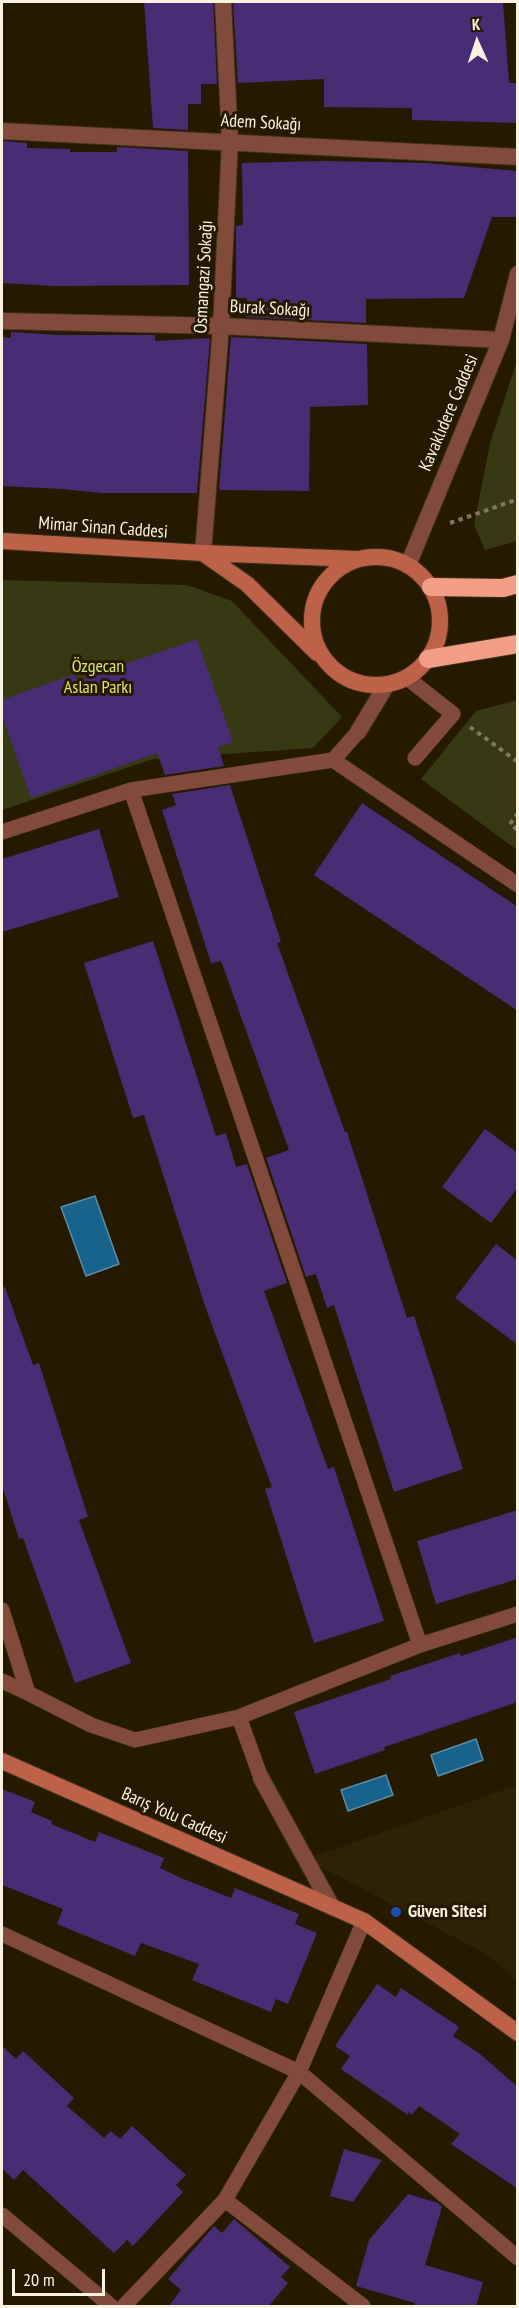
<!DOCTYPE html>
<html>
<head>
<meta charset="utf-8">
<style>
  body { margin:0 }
  #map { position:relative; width:519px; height:2308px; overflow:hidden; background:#251900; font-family:"PT Sans Narrow",sans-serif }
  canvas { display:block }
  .frame { position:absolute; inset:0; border:3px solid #faf2e1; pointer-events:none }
  .north { position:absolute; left:447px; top:12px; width:60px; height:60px; -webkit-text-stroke:4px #251900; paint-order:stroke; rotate:357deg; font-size:16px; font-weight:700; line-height:24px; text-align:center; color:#faf2e1 }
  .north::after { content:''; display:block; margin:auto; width:21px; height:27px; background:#faf2e1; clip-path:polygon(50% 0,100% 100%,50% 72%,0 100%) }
  .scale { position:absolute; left:12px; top:2269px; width:93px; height:27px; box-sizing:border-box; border:3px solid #faf2e1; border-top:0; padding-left:8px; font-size:18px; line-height:21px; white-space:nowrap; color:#faf2e1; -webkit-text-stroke:4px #251900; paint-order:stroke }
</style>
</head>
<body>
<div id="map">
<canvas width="519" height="2308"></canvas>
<div class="frame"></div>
<div class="north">K</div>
<div class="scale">20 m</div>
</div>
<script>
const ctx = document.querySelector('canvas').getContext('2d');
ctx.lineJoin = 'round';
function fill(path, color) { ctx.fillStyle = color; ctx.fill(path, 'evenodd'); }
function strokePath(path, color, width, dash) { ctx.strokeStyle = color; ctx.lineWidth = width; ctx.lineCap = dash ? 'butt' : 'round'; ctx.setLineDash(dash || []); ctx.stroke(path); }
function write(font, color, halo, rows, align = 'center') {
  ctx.font = font + ' "PT Sans Narrow",sans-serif'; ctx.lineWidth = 6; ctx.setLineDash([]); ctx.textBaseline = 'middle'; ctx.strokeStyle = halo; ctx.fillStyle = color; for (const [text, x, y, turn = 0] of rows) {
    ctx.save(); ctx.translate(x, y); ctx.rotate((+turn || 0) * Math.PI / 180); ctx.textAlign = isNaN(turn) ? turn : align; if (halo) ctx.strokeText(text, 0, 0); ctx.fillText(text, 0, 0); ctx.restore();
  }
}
fill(new Path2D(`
  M 517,1785 L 517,1981 L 486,1954 L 306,1859 Z`), '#2e2205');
fill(new Path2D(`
  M 517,361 L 517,541 L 485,550 L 474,525 L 490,443 Z
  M 2,580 L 187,585 L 232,601 L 342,717 L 313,748 L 153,759 L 2,810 Z
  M 517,700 L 518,700 L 517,850 L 421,779 L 476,711 Z`), '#363912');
const water = new Path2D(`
  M 95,1196 L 119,1264 L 86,1276 L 61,1207 Z
  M 476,1739 L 483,1760 L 438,1776 L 431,1755 Z
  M 386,1775 L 393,1795 L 348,1811 L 341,1790 Z`);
fill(water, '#17638c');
strokePath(water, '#5b8ea6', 1.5);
fill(new Path2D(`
  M 144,2 L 213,2 L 217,84 L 201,84 L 201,104 L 188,104 L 188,130 L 153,128 Z
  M 233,2 L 503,2 L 509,83 L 518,83 L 518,123 L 412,120 L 412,108 L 324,107 L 324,79 L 238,83 Z
  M 2,141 L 27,143 L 27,148 L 70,149 L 70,152 L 117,152 L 117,147 L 188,151 L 189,285 L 55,286 L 2,283 Z
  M 324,161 L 426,163 L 517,171 L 517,217 L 492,217 L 464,298 L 366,299 L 366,323 L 246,317 L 247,298 L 236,298 L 236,226 L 243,225 L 242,163 Z
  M 11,332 L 57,335 L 155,335 L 155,341 L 210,338 L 197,493 L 102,493 L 62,489 L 2,486 L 2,337 L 11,338 Z
  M 231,337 L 367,344 L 368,405 L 310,407 L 309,491 L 219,490 Z
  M 197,639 L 233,742 L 218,747 L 224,766 L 165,775 L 157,753 L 31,798 L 2,715 L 2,700 L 74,674 L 77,681 Z
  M 230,785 L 281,942 L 277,943 L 345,1132 L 347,1132 L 407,1318 L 414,1316 L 463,1469 L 394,1492 L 334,1305 L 327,1308 L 316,1274 L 306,1277 L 266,1158 L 289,1150 L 221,961 L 211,963 L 162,810 L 176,805 L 172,794 Z
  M 362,803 L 518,907 L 518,1011 L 314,875 Z
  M 99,829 L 119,897 L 2,932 L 2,859 Z
  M 153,941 L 216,1136 L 226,1133 L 236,1167 L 247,1164 L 287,1283 L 264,1291 L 328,1469 L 334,1467 L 384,1621 L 314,1643 L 265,1489 L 272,1487 L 206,1309 L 144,1115 L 133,1118 L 84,963 Z
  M 485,1129 L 518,1153 L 518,1187 L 491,1223 L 442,1187 Z
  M 496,1244 L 518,1261 L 518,1345 L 455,1298 Z
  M 5,1287 L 33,1365 L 39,1363 L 88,1517 L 79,1520 L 131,1663 L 75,1683 L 23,1538 L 19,1539 L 2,1485 L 2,1288 Z
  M 518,1510 L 518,1579 L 436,1604 L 417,1541 Z
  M 518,1637 L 518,1702 L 384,1747 L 385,1750 L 315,1774 L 294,1712 L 391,1679 L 390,1676 L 460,1653 L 461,1656 Z
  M 2,1789 L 35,1802 L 31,1812 L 52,1821 L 51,1824 L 95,1842 L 99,1832 L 164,1858 L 160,1868 L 181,1878 L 231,1898 L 235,1888 L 299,1914 L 295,1924 L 317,1933 L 288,2004 L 276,1999 L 271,2012 L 192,1980 L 199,1964 L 141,1943 L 135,1956 L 57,1924 L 63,1909 L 2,1885 Z
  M 377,1984 L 396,1997 L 401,1988 L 459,2027 L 453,2036 L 480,2054 L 518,2087 L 518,2189 L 451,2144 L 460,2134 L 419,2106 L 412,2115 L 409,2112 L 408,2115 L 341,2069 L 350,2056 L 335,2046 Z
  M 2,2046 L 16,2059 L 23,2051 L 74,2098 L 67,2106 L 104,2138 L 111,2131 L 120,2139 L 132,2126 L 186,2175 L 176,2185 L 183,2192 L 133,2246 L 127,2240 L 114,2253 L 23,2170 L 14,2180 L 2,2168 Z
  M 344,2149 L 382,2160 L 353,2202 L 330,2196 Z
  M 408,2194 L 438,2203 L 442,2207 L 425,2265 L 483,2282 L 476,2307 L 414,2307 L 415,2303 L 356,2286 L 369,2240 Z
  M 234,2219 L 290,2267 L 281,2277 L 288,2283 L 268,2307 L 168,2307 L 181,2290 L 168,2279 L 214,2226 L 222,2233 Z`), '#482d75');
const service = new Path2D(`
  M 406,677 L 453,714 L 415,758
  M 333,760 L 358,732
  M 131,790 L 420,1645
  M 2,832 L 131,790 L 333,760 L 518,885
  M 2,1610 L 28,1693 L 91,1725 L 135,1740 L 239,1717 L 420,1645 L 518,1614
  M 2,1681 L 28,1693
  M 239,1717 L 261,1778
  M 2,1934 L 299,2072 L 518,2258
  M 225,2200 L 363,2306
  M 2,2215 L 111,2306
  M 124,2306 L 225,2200 L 299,2072 L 364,1921`);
const minor = new Path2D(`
  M 2,131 L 518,157
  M 2,321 L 221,326 L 501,340
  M 203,553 L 221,326 L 230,141 L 223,2
  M 408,565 L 501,340 L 518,274
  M 358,732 L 387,684
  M 261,1778 L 332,1907`);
const secondary = new Path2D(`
  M 2,541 L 203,553 L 357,559
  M 204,554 L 247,584 L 317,653
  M312 621a64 64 0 1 1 128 0a64 64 0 1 1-128 0Z
  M 2,1761 L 364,1921 L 518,2033`);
const motorway = new Path2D(`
  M 431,587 L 503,588 L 518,584
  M 428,659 L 518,644`);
strokePath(service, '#3f331b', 16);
strokePath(minor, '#3f331b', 18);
strokePath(secondary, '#3f331b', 18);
strokePath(motorway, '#3f331b', 20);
strokePath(new Path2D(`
  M 450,523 L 518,499
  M 470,727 L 518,762
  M 518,813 L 510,824 L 518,830`), '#807661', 4, [4.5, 4.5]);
strokePath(service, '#824a3a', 15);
strokePath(minor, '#824a3a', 16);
strokePath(secondary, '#bd6249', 16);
strokePath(motorway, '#f29d85', 18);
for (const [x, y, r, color] of [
  [396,1912,6,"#1a4fb4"]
]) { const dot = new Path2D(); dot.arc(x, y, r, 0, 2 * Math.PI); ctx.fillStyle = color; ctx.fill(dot); strokePath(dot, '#251900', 2); }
write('18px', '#faf2e1', '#251900', [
  ["Adem Sokağı",261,123,3],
  ["Osmangazi Sokağı",204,277,-87],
  ["Burak Sokağı",270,309,3],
  ["Kavaklıdere Caddesi",449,413,-67],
  ["Mimar Sinan Caddesi",103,528,4],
  ["Barış Yolu Caddesi",174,1816,24]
]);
write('18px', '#dae669', '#251900', [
  ["Özgecan",98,667],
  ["Aslan Parkı",98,688]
]);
write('bold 18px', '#faf2e1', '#251900', [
  ["Güven Sitesi",408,1912]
], 'left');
</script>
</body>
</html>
